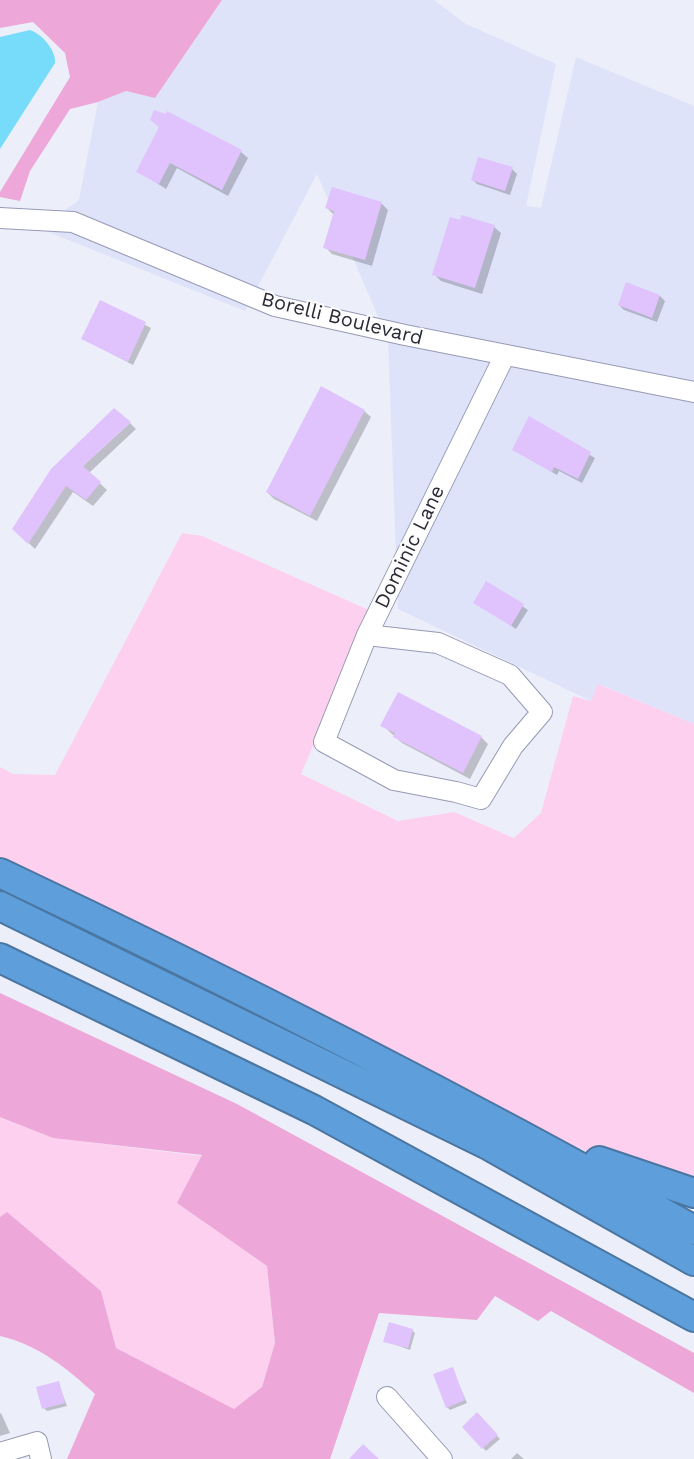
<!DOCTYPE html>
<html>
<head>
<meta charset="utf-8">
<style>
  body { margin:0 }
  canvas { display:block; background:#eceefa }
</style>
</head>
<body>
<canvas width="694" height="1459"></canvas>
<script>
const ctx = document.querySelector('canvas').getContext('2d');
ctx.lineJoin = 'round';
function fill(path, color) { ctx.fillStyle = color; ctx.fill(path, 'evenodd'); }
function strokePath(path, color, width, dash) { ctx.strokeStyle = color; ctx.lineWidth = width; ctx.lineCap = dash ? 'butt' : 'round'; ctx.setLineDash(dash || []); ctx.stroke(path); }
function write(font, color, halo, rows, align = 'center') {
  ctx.font = font + ' "Work Sans",sans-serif'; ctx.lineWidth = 4.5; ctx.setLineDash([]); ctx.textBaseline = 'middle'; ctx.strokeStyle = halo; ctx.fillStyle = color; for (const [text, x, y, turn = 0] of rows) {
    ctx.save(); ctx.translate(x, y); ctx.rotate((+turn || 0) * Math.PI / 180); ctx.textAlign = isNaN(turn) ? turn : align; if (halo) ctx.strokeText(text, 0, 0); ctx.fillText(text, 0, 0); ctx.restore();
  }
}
fill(new Path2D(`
  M 222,0 L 434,0 L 466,24 L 556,64 L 526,206 L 541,208 L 576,57 L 694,106 L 694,724 L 599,684 L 591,701 L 398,609 L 388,340 L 317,174 L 245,311 L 46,231 L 53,219 L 79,200 L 98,102 L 126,91 L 155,98 Z`), '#dfe3f9');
fill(new Path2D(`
  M 182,533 L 202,536 L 371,611 L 301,774 L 398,821 L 454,812 L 514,838 L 541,813 L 573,696 L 591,701 L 598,684 L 694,724 L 694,1185 L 609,1161 L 500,1113 L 0,867 L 0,767 L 13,774 L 55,775 Z
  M 0,1117 L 53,1138 L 202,1156 L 177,1203 L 267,1266 L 275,1343 L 262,1387 L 234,1409 L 116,1348 L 101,1291 L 7,1212 L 0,1217 Z`), '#fdd0ef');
fill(new Path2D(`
  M 0,0 L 222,0 L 155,98 L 126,91 L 98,102 L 70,109 L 30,171 L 20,201 L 0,197 L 0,192 L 70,77 L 65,53 L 33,22 L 0,28 Z
  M 0,993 L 237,1104 L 694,1353 L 694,1393 L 551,1311 L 538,1321 L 495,1296 L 477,1320 L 379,1313 L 330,1459 L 67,1459 L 95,1394 C 68,1369 37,1344 0,1336 L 0,1217 L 7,1212 L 101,1291 L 116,1348 L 234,1409 L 262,1387 L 275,1343 L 267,1266 L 177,1203 L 202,1155 L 53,1138 L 0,1117 Z`), '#eda7d8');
fill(new Path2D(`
  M 30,30 C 42,34 56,50 55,63 L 0,149 L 0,37 Z`), '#76dcf9');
fill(new Path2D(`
  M 168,113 L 241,152 L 248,158 L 228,196 L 177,168 L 166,189 L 138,171 Z
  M 512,169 L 517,174 L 510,195 L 477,184 L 472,179 Z
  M 333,189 L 382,204 L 388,210 L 372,266 L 332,254 L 325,247 L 334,215 L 327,208 Z
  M 494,227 L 501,233 L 482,294 L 441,281 L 434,274 Z
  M 627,284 L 660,296 L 665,301 L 657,322 L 624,310 L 619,305 Z
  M 101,302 L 151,328 L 133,365 L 83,339 Z
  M 364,411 L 371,417 L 317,521 L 274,499 L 267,492 Z
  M 530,419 L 595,458 L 582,483 L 559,471 L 557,475 L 514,450 Z
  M 130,423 L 136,429 L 89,473 L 107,490 L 93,506 L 73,492 L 35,549 L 14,529 Z
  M 487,583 L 528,610 L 516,629 L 475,602 Z
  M 382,725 L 481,737 L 488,744 L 470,779 L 402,743 Z
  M 412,1330 L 415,1333 L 410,1350 L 385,1341 Z
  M 452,1368 L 467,1403 L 450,1410 L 447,1407 Z
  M 58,1382 L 67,1406 L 47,1411 L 44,1408 Z
  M 1,1413 L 10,1433 L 0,1436 L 0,1414 Z
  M 477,1415 L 500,1439 L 486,1451 L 464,1427 Z
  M 517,1453 L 524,1459 L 511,1459 Z`), '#0003');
fill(new Path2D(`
  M 154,110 L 166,114 L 167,111 L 242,150 L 222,190 L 170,163 L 159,184 L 136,172 L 159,127 L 150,120 Z
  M 478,157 L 513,167 L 505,191 L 471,180 Z
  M 332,187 L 382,202 L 365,260 L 323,248 L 334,211 L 325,208 Z
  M 461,215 L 495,225 L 475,288 L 432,275 L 450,217 L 460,220 Z
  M 626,282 L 660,295 L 652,318 L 618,305 Z
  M 100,300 L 146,322 L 128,362 L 81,339 Z
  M 321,386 L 365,410 L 310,516 L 266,492 Z
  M 114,408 L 131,422 L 83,466 L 101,482 L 86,500 L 66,486 L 28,544 L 12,529 L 51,469 Z
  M 529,416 L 591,452 L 578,479 L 554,467 L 552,472 L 512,450 Z
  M 486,581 L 524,604 L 511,626 L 473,603 Z
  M 398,692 L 482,736 L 463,773 L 393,737 L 395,733 L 380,726 Z
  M 389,1322 L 413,1329 L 408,1348 L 383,1342 Z
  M 453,1367 L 465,1400 L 446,1408 L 433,1374 Z
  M 59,1381 L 65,1403 L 42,1409 L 36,1387 Z
  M 477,1412 L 498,1435 L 482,1449 L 462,1427 Z
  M 363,1444 L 379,1459 L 349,1459 Z`), '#e0c3fc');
const minor = new Path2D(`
  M 0,218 L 73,222 L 275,306 L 405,335 L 694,392
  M 367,635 L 438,643 L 510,675 L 542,712 L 513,746 L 481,799 L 456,792 L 394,780 L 324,742 L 367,635 L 505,355
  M 387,1397 L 442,1459
  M 0,1453 L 37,1442 L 41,1459`);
const highway = new Path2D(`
  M 0,873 C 235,984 467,1103 694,1230
  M 0,906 L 490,1146 L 694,1261
  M 0,958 L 314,1110 L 694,1317
  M 599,1161 L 694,1193`);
strokePath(minor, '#969ab5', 22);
strokePath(highway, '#4b76a1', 32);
strokePath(minor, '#fff', 20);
strokePath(highway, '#5e9fdb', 28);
write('20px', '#292a35', '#fcfcfc', [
  ["Borelli Boulevard",342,319,14],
  ["Dominic Lane",410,547,-64]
]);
</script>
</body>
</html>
